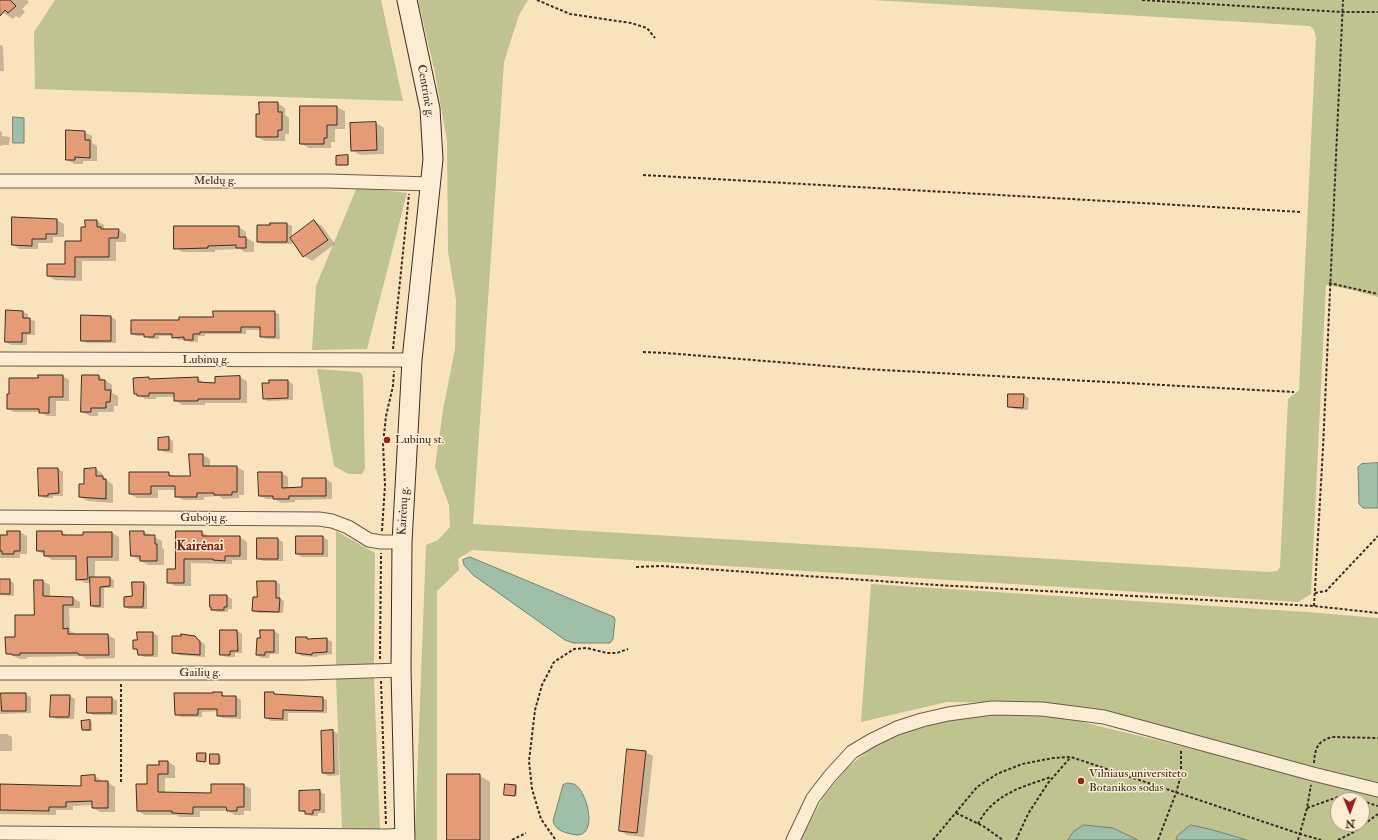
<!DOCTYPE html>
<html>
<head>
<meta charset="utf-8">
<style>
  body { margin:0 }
  #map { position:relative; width:1378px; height:840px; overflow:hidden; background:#f9e3bc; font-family:"IM FELL Double Pica",serif }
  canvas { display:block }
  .north { position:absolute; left:1330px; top:792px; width:40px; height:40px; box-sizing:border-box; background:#fbedd3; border:1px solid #afa08d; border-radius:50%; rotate:179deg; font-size:11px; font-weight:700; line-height:16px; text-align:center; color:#3e2c24 }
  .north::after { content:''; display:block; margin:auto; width:14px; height:18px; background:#8f2418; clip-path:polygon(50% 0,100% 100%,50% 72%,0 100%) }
</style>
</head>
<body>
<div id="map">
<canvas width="1378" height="840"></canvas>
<div class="north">N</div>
</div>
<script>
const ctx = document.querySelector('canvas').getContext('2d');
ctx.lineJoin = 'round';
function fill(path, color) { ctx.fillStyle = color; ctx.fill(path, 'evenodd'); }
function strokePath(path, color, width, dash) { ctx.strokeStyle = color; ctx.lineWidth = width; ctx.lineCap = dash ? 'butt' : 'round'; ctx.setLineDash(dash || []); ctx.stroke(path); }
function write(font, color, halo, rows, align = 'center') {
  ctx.font = font + ' "IM FELL Double Pica",serif'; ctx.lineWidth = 3; ctx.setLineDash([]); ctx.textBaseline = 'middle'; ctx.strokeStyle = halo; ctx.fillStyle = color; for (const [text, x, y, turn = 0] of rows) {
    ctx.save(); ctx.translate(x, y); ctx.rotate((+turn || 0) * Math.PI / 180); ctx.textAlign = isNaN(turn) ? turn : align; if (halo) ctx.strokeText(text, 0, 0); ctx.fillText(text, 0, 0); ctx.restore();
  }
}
fill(new Path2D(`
  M 55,0 L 381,0 L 403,101 L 35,89 L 34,32 Z
  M 418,0 L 528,0 L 519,15 L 504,62 L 473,524 L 1269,572 L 1277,571 L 1280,567 L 1288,399 L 1299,390 L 1316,37 L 1314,30 L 1310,26 L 872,0 L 1378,0 L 1378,297 L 1344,288 L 1326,285 L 1311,594 L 1298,602 L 472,550 L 458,559 L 459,570 L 437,591 L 437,840 L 416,840 L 415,833 L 426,545 L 438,540 L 450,527 L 449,505 L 435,467 L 443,410 L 455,349 L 456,300 L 448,251 L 447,141 L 435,73 Z
  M 357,187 L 407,193 L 367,349 L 312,350 L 316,286 Z
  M 317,369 L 358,372 L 362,374 L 363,379 L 365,469 L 362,474 L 348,474 L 334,466 Z
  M 336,531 L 375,553 L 374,665 L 336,667 Z
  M 871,584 L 1307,612 L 1378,618 L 1378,784 L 1053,704 L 947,702 L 861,722 Z
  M 374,678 L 380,830 L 342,828 L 336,679 Z
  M 986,713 L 1028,713 L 1078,721 L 1378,794 L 1378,840 L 800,840 L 824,796 L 847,768 L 875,745 L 910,730 L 947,718 ZM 1338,800 L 1362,800 L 1362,824 L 1338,824 Z`), '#bfc390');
const water = new Path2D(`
  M 13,117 L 24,118 L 24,143 L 13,143 Z
  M 1378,463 L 1378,508 L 1363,508 L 1359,504 L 1358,467 L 1361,464 Z
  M 470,557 L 614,617 L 615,620 L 613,639 L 610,643 L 573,643 L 565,640 L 473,575 L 464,565 L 463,560 Z
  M 568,783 C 568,783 574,784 574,784 C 586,789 598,832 579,835 C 575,835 571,834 567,833 C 560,831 555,828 553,821 L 563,785 Z
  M 1084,825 L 1113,828 L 1138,840 L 1068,840 L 1073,832 Z
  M 1191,825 L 1213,830 L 1247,840 L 1176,840 L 1177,836 Z`);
fill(water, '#9fbfab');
strokePath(water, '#788475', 1);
fill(new Path2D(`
  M 0,0 L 27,0 L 29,2 L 22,9 L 25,12 L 19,18 L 16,16 L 13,19 L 0,11 Z
  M 0,45 L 3,46 L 4,71 L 0,71 Z
  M 277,103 L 285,108 L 285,115 L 289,118 L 289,134 L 285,134 L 285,141 L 265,141 L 257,137 Z
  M 337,107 L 345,111 L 345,129 L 335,129 L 335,142 L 331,142 L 331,148 L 309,148 L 301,143 Z
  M 376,123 L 384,128 L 384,154 L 360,155 L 352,150 L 351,124 Z
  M 0,131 L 2,132 L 2,136 L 10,137 L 9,145 L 2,145 L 2,146 L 0,146 Z
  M 84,132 L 92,136 L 92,143 L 97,146 L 97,161 L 83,161 L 83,164 L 74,164 L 67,160 Z
  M 347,156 L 349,158 L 349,165 L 339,166 L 337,164 Z
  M 57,220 L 64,224 L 64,237 L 53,237 L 53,243 L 38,243 L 38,249 L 20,249 L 13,245 Z
  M 97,221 L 104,225 L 104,230 L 118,230 L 126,234 L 126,242 L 116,242 L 116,261 L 82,261 L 82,281 L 55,280 L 48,276 L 66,265 Z
  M 314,221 L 322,226 L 335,244 L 312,261 L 304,256 L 292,239 L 292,244 L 263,244 L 258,242 L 287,224 L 292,226 L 292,237 Z
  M 239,227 L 246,232 L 246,238 L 254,242 L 254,252 L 245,252 L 240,249 L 215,250 L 215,252 L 183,252 L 175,248 Z
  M 23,312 L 28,314 L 28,319 L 35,321 L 35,335 L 27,335 L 27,345 L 11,345 L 6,342 Z
  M 274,312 L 279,314 L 280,339 L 266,339 L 261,336 L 261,330 L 246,330 L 246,334 L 205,334 L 205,336 L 198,336 L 198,342 L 190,342 L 186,340 L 178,340 L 173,336 L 159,336 L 159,339 L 150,339 L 145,336 L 137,336 L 132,334 L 180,321 Z
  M 111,317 L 116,320 L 116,343 L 87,343 L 82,340 Z
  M 63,376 L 69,380 L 69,401 L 56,401 L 56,416 L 47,416 L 40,412 L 14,412 L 8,409 L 39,379 Z
  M 99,376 L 112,385 L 112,393 L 118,396 L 118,406 L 114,406 L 114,412 L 98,412 L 98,416 L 90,416 L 82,412 Z
  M 240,377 L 247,381 L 247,403 L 205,403 L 205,405 L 182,405 L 175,400 L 175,397 L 156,397 L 156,399 L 145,399 L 135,393 L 148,378 L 150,380 L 198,378 L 205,384 L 216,384 L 216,378 Z
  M 288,381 L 293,384 L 293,400 L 268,401 L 264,398 Z
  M 1024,395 L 1029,398 L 1028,410 L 1014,409 L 1009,406 Z
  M 168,438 L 173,441 L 173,453 L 164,452 L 159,449 Z
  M 203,455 L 210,459 L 210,467 L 237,467 L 244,471 L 244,495 L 239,495 L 239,498 L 223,499 L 219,496 L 204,497 L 204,500 L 183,500 L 176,496 L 176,490 L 158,490 L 158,498 L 137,498 L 130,494 L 168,473 L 176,477 L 191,477 Z
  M 39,469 L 58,469 L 63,472 L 63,496 L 53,496 L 53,498 L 44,498 L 40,495 Z
  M 96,469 L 103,474 L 103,477 L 113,485 L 113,503 L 88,501 L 80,497 L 85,485 Z
  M 282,473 L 288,477 L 288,488 L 303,488 L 326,479 L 332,483 L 332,499 L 295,500 L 295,502 L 281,503 L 275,499 L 266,499 L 260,495 Z
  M 8,532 L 20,532 L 27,536 L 27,554 L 20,554 L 20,558 L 0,558 L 0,536 L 8,536 Z
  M 62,532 L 68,536 L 112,533 L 119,537 L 119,561 L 95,561 L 95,578 L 110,578 L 114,580 L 114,588 L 104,588 L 104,608 L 96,608 L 92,606 L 92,583 L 85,583 L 77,579 L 77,560 L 52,560 L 38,551 Z
  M 131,532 L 144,532 L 162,541 L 162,548 L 164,549 L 164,565 L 148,565 L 132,556 Z
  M 202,532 L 210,537 L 240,537 L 247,542 L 247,560 L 232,560 L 232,564 L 191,563 L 191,586 L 175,586 L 168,582 Z
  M 323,537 L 328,540 L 328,557 L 302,557 L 297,554 Z
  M 258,539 L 278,539 L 283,542 L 283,561 L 263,561 L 258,558 Z
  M 0,580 L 9,580 L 14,583 L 14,596 L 0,595 Z
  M 43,581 L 50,585 L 50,597 L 73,598 L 80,602 L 80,608 L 69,608 L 70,631 L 75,633 L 75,635 L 108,635 L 115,639 L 115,658 L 86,659 L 82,656 L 27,657 L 27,659 L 20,659 L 7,653 L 16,638 L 35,616 Z
  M 275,582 L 280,584 L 280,599 L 284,601 L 283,613 L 258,613 L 253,610 L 258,598 Z
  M 143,583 L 147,585 L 147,609 L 129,609 L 125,607 Z
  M 227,596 L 232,599 L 232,609 L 228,609 L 228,612 L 217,612 L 212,609 Z
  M 221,631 L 237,631 L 242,634 L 242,653 L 235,653 L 235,657 L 226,657 L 221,654 Z
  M 261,631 L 274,631 L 279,634 L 279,654 L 270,654 L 269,658 L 262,658 L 257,655 Z
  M 153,633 L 158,636 L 158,657 L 144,657 L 139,654 L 138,651 L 134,648 L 138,641 Z
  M 195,637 L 200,640 L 205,645 L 205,657 L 178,655 L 173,652 Z
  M 306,638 L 310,640 L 327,639 L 332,642 L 332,654 L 317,656 L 317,657 L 302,656 L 297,653 Z
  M 221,693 L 226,697 L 236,697 L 241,700 L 241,719 L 223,718 L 218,716 L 218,711 L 202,712 L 202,717 L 181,717 L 176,714 Z
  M 274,693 L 277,696 L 322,698 L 327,700 L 327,713 L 288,713 L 288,721 L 271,721 L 266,718 Z
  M 25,694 L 31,697 L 31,713 L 0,714 L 0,699 Z
  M 70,696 L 75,699 L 74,719 L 56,719 L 51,716 Z
  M 88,698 L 112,698 L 117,701 L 117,715 L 93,715 L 88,712 Z
  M 90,721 L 92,723 L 92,731 L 85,731 L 83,730 Z
  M 333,731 L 338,734 L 339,775 L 328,776 L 323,773 Z
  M 0,734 L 7,734 L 12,737 L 12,751 L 0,751 Z
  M 645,752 L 653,756 L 644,837 L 627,835 L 620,831 Z
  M 205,754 L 207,755 L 207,762 L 198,761 Z
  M 211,755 L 221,756 L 221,764 L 211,763 Z
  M 168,762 L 175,766 L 175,778 L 165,778 L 165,793 L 212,794 L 244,785 L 251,789 L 251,811 L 244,811 L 244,815 L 235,815 L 228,811 L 200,811 L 200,817 L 180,817 L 177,815 L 145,815 L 138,811 L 148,785 L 160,766 Z
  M 95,776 L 102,781 L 102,782 L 107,782 L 115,787 L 115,812 L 100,812 L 93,808 L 93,805 L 73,806 L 73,810 L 56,810 L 56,815 L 0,814 L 0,785 L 82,787 L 82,777 Z
  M 480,776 L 490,782 L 490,840 L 448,840 Z
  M 515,786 L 517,787 L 517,796 L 505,794 Z
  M 320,792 L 325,794 L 325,813 L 318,813 L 318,816 L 311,816 L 300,810 Z`), '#0003');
const building = new Path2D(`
  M 0,0 L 10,0 L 16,6 L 8,13 L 5,10 L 0,16 Z
  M 259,102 L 278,102 L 278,112 L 282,112 L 282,130 L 278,130 L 278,137 L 256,137 L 256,114 L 259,114 Z
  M 300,106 L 337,106 L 337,125 L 327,125 L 327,138 L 324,138 L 324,144 L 300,144 Z
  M 376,122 L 377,150 L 351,151 L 350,123 Z
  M 66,130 L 85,131 L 85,140 L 90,140 L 90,158 L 75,157 L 75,160 L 66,160 Z
  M 348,155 L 348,165 L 336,165 L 336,156 Z
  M 12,217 L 57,219 L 57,234 L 46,234 L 46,239 L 32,239 L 32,246 L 12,245 Z
  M 85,220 L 97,220 L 97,227 L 101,227 L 101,229 L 119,229 L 118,238 L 109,238 L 109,257 L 75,257 L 75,277 L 47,276 L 47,264 L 65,264 L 65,241 L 81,241 L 81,227 L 85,227 Z
  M 314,220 L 328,240 L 303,257 L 290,238 Z
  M 270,223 L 287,223 L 287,242 L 257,242 L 257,225 L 270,225 Z
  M 174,226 L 239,226 L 239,237 L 246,237 L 246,248 L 236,248 L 236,245 L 208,246 L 208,248 L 174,249 Z
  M 6,310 L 23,311 L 23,318 L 30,318 L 30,333 L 22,333 L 22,342 L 5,342 Z
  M 213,311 L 275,311 L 275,337 L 260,337 L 260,327 L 241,327 L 241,332 L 200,332 L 200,334 L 193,334 L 193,340 L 184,340 L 184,337 L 172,338 L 172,334 L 154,334 L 154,337 L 144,337 L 144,334 L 131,334 L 131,320 L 179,320 L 179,317 L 213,317 Z
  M 81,315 L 111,316 L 111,341 L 81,341 Z
  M 38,375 L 63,375 L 63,397 L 49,397 L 49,413 L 39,413 L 39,409 L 7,409 L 7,394 L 9,394 L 9,378 L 38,378 Z
  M 82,375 L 99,375 L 99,380 L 105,380 L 105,390 L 111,390 L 110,402 L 106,402 L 106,408 L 91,408 L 91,412 L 81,412 Z
  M 240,376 L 240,399 L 198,399 L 198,401 L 174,401 L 174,393 L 149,393 L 149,396 L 137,396 L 137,394 L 134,394 L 133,378 L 149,377 L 149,379 L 198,377 L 198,382 L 215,383 L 215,377 Z
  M 269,380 L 288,380 L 288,398 L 263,399 L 262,383 L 269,383 Z
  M 1008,394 L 1024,394 L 1023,408 L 1008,407 Z
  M 169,437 L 169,450 L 158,450 L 158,438 Z
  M 189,454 L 203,454 L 203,466 L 237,466 L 237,492 L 232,492 L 232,495 L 214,495 L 214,493 L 197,493 L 197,497 L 175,497 L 175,486 L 151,486 L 151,494 L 129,494 L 129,472 L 169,472 L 169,476 L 190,476 Z
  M 38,468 L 58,468 L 59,493 L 48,494 L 48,496 L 39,496 Z
  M 96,468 L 96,476 L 103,476 L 103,479 L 106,479 L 106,499 L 79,497 L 79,484 L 84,484 L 84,469 Z
  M 258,472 L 282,472 L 282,488 L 302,487 L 302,478 L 326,478 L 326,496 L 289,496 L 289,499 L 273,499 L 273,496 L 259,496 Z
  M 7,531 L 20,531 L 20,551 L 14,551 L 14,554 L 2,554 L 2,551 L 0,551 L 0,535 L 7,535 Z
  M 37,531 L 62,531 L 62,535 L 83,535 L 83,532 L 112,532 L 112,557 L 87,557 L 88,579 L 76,580 L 76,556 L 44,556 L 44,551 L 37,551 Z
  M 130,531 L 144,531 L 144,535 L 155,535 L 155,544 L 157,544 L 157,561 L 140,561 L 140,556 L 131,556 Z
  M 176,531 L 202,531 L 202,536 L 240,536 L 240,556 L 225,556 L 225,561 L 213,560 L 213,559 L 184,559 L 184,583 L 167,583 L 167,569 L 175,569 Z
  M 296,536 L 323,536 L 323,554 L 296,554 Z
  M 257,538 L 278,538 L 278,559 L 257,559 Z
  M 90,577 L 110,577 L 110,586 L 100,587 L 100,606 L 91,606 Z
  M 0,579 L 10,579 L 10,594 L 0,594 Z
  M 34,580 L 43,580 L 43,596 L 73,597 L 73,605 L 63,605 L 63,629 L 68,628 L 68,634 L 108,634 L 109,655 L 79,655 L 78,653 L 20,653 L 20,655 L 12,655 L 12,654 L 6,654 L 5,637 L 15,637 L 15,615 L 34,615 Z
  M 257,581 L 276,581 L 276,598 L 280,598 L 279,612 L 252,611 L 253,597 L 257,597 Z
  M 132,582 L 144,582 L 143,607 L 124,607 L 124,597 L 132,596 Z
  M 210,595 L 227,595 L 227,607 L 224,607 L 224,610 L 211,610 L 211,607 L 210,607 Z
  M 220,630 L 237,630 L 238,651 L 230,651 L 230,655 L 220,655 Z
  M 260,630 L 274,630 L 274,652 L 265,652 L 265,655 L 256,655 L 257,638 L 260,638 Z
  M 137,632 L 153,632 L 153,655 L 138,655 L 137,649 L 133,649 L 133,640 L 137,640 Z
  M 181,634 L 195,636 L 200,642 L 200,655 L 172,653 L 172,636 L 181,636 Z
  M 296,637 L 307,637 L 307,639 L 327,638 L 327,652 L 312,653 L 312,655 L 296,653 Z
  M 213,692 L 222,692 L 222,696 L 236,696 L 236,716 L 217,716 L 217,709 L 198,709 L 198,715 L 175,715 L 174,693 L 213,693 Z
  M 265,692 L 274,692 L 274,694 L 323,697 L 323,711 L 283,710 L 283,719 L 265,718 Z
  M 1,693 L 26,693 L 26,711 L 2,711 Z
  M 51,695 L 70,695 L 69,717 L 50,717 Z
  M 87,697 L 112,697 L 112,713 L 87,713 Z
  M 90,720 L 90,730 L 82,730 L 81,721 Z
  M 333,730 L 334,773 L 322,773 L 321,731 Z
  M 627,749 L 646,751 L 637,833 L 619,831 Z
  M 197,753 L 206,753 L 205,762 L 197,761 Z
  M 210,754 L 219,754 L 219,764 L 210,764 Z
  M 159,761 L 168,761 L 168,774 L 158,774 L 158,792 L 211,793 L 211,784 L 244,784 L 244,807 L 237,807 L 237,811 L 227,811 L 226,807 L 193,807 L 193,814 L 172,813 L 172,811 L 137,811 L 136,784 L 147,784 L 147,765 L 159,765 Z
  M 447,774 L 480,774 L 480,840 L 447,840 Z
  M 95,775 L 95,781 L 108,781 L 108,808 L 92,808 L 92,801 L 66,802 L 66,807 L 49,807 L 49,811 L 0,810 L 0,784 L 81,786 L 81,776 Z
  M 505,784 L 516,785 L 515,796 L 504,795 Z
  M 320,790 L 320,810 L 313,810 L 313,814 L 305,814 L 305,811 L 299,811 L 299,791 Z`);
fill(building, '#e59b76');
strokePath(building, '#3e2c24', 1);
const street = new Path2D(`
  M 0,181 L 328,181 L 431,184
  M 0,359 L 412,360
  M 0,517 L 319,519 L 332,521 L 348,527 L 369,540 L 381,542 L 402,542
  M 0,673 L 305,673 L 401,670
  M 0,833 L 387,836 L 404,835
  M 793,840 L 813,798 L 830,776 L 852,752 L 872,740 L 897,728 L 922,720 L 948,714 L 992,708 L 1042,709 L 1104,717 L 1313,774 L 1378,790`);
const secondary = new Path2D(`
  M 405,840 L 401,670 L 402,542 L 412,360 L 433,159 L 430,109 L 407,0`);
strokePath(street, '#6d5a4a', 15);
strokePath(secondary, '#3e2c24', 21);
strokePath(new Path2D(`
  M 537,0 L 570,14 L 631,23 L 647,28 L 655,38
  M 1142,0 L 1342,12 L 1378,12
  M 643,175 L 1302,212
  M 1329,283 L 1378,294
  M 393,349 L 409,194
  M 643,352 L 666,353 L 864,369 L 1294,392
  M 382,531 L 385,485 L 383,444 L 386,416 L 393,386 L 394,371
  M 636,567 L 661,566 L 937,585 L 1314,606 L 1378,613
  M 1315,593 L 1326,591 L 1378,536
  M 1314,606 L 1323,448 L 1343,0
  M 380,659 L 381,553
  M 381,681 L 386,825
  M 1314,763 C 1315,749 1317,741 1332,737 L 1378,738
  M 121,782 L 121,684
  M 1362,801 L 1378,806
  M 1307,808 L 1338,797 L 1344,796 L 1357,800
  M 956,813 L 983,826 L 1003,840
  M 978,824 C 993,794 1022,787 1051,777
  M 555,839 L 541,819 L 532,789 L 529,761 L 535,710 L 542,685 L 554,662 L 574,649 L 587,648 L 607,653 L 617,653 L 628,649
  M 512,840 L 526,833
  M 933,840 L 977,787 L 997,774 L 1022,764 L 1053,758 L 1071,757 L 1300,834 L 1321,840
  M 1016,840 L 1028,814 L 1048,783 L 1070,758
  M 1158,840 L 1176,793 L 1181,775 L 1181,749
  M 1298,840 L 1307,808 L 1311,785
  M 1338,840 L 1352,833 L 1378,814`), '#3e2c24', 2, [3, 2]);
strokePath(street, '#fbedd3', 13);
strokePath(secondary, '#fbedd3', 19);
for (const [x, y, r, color] of [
  [387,440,4,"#8f2418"],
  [1081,781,4,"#8f2418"]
]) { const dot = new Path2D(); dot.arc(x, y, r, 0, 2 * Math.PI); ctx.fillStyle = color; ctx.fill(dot); strokePath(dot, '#fbedd3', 1.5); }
write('12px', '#3e2c24', '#fbedd3', [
  ["Centrinė g.",425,91,80],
  ["Meldų g.",215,181],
  ["Lubinų g.",206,360],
  ["Kairėnų g.",404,511,-87],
  ["Gubojų g.",204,518],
  ["Gailių g.",200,673]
]);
write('12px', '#3e2c24', '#fbedd3', [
  ["Lubinų st.",395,440],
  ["Vilniaus universiteto",1089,774],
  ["Botanikos sodas",1089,788]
], 'left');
write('bold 14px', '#7a1f14', '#fbedd3', [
  ["Kairėnai",200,547]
]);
</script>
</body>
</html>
